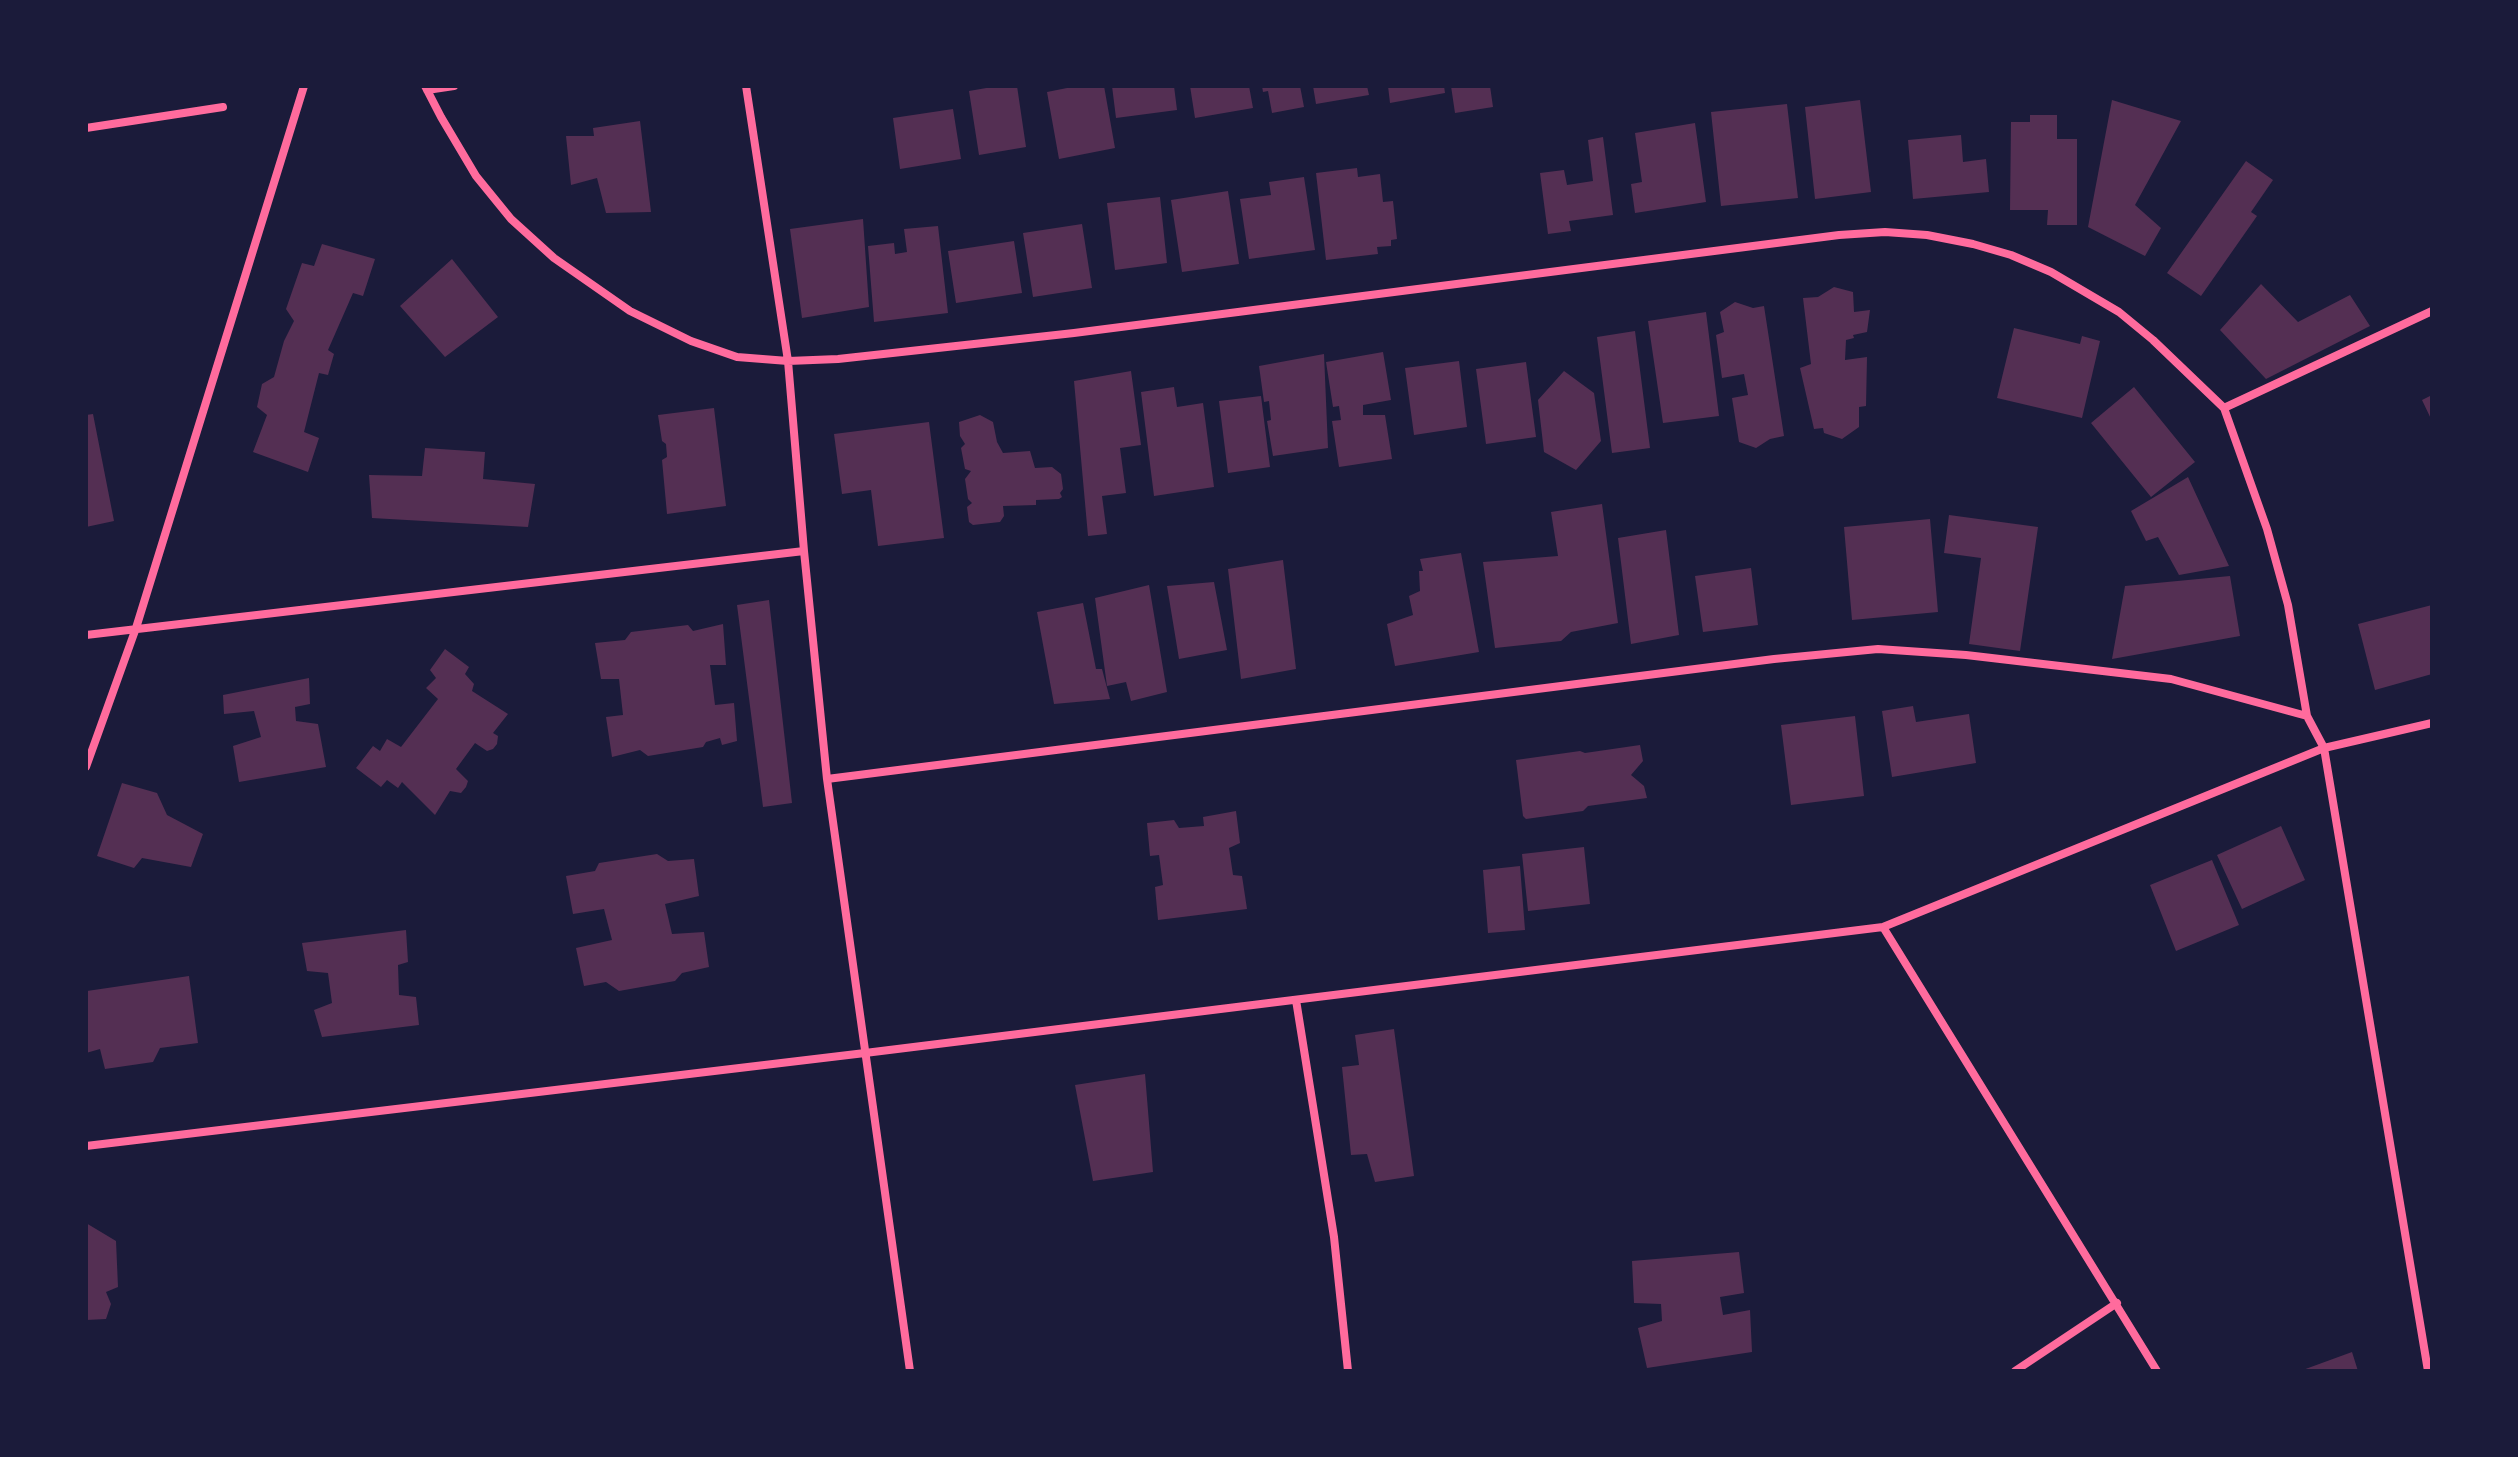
<!DOCTYPE html>
<html>
<head>
<meta charset="utf-8">
<style>
  body { margin:0 }
  #map { position:relative; width:2518px; height:1457px; overflow:hidden; background:#1b1b3a; font-family:Quicksand,sans-serif }
  canvas { display:block }
  .frame { position:absolute; inset:0; border:88px solid #1b1b3a; pointer-events:none }
</style>
</head>
<body>
<div id="map">
<canvas width="2518" height="1457"></canvas>
<div class="frame"></div>
</div>
<script>
const ctx = document.querySelector('canvas').getContext('2d');
ctx.lineJoin = 'round';
function fill(path, color) { ctx.fillStyle = color; ctx.fill(path, 'evenodd'); }
function strokePath(path, color, width, dash) { ctx.strokeStyle = color; ctx.lineWidth = width; ctx.lineCap = dash ? 'butt' : 'round'; ctx.setLineDash(dash || []); ctx.stroke(path); }
fill(new Path2D(`
  M 998,86 L 1017,86 L 1026,147 L 979,155 L 969,91 Z
  M 1077,86 L 1104,86 L 1115,148 L 1059,159 L 1047,92 Z
  M 1112,86 L 1174,86 L 1177,110 L 1116,118 Z
  M 1190,86 L 1249,86 L 1253,108 L 1195,118 Z
  M 1262,86 L 1300,86 L 1304,107 L 1272,113 L 1268,91 L 1263,92 Z
  M 1313,86 L 1367,86 L 1369,95 L 1316,104 Z
  M 1388,86 L 1444,86 L 1445,93 L 1390,103 Z
  M 1451,86 L 1490,86 L 1493,107 L 1455,113 Z
  M 1860,100 L 1871,192 L 1815,199 L 1805,107 Z
  M 2112,100 L 2181,121 L 2135,205 L 2161,228 L 2145,256 L 2088,227 Z
  M 1787,104 L 1798,198 L 1721,206 L 1711,112 Z
  M 953,109 L 961,159 L 900,169 L 893,118 Z
  M 2030,115 L 2057,115 L 2057,139 L 2077,139 L 2077,225 L 2047,225 L 2048,210 L 2010,210 L 2011,122 L 2030,122 Z
  M 640,121 L 651,212 L 606,213 L 597,178 L 571,185 L 566,136 L 594,136 L 593,128 Z
  M 1695,123 L 1706,202 L 1635,213 L 1631,184 L 1642,182 L 1635,133 Z
  M 1961,135 L 1963,162 L 1986,159 L 1989,192 L 1913,199 L 1908,140 Z
  M 1603,137 L 1613,215 L 1569,221 L 1571,231 L 1548,234 L 1540,173 L 1564,170 L 1567,185 L 1593,181 L 1588,140 Z
  M 2246,161 L 2273,180 L 2251,212 L 2257,216 L 2201,296 L 2167,273 Z
  M 1357,168 L 1358,177 L 1380,174 L 1383,202 L 1393,201 L 1397,239 L 1391,240 L 1391,246 L 1377,247 L 1378,254 L 1326,260 L 1316,173 Z
  M 1304,177 L 1315,250 L 1249,259 L 1240,199 L 1271,195 L 1269,182 Z
  M 1228,191 L 1239,264 L 1182,272 L 1171,200 Z
  M 1160,197 L 1167,263 L 1115,270 L 1107,203 Z
  M 863,219 L 869,307 L 802,318 L 790,229 Z
  M 1082,224 L 1092,288 L 1033,297 L 1023,233 Z
  M 938,226 L 948,313 L 874,322 L 868,246 L 894,243 L 895,254 L 907,252 L 904,229 Z
  M 1014,241 L 1022,293 L 956,303 L 948,251 Z
  M 322,244 L 375,259 L 363,296 L 353,293 L 328,350 L 334,354 L 328,375 L 319,373 L 304,432 L 319,438 L 308,472 L 253,452 L 267,415 L 257,407 L 262,384 L 274,377 L 284,341 L 294,321 L 286,309 L 302,263 L 314,266 Z
  M 452,259 L 498,317 L 445,357 L 400,306 Z
  M 2261,284 L 2298,322 L 2350,295 L 2370,326 L 2266,379 L 2220,330 Z
  M 1834,287 L 1853,292 L 1854,312 L 1870,310 L 1867,332 L 1853,335 L 1854,338 L 1846,340 L 1845,360 L 1867,357 L 1866,406 L 1859,407 L 1859,427 L 1842,439 L 1824,433 L 1823,428 L 1814,429 L 1800,368 L 1811,364 L 1803,298 L 1818,297 Z
  M 1735,302 L 1753,308 L 1764,306 L 1784,436 L 1770,439 L 1756,448 L 1739,442 L 1732,398 L 1748,395 L 1744,374 L 1722,378 L 1716,335 L 1724,332 L 1720,312 Z
  M 1706,312 L 1719,416 L 1663,423 L 1648,321 Z
  M 2014,328 L 2080,344 L 2082,336 L 2100,341 L 2082,418 L 1997,398 Z
  M 1635,331 L 1650,448 L 1612,453 L 1597,337 Z
  M 1383,352 L 1391,400 L 1363,405 L 1363,415 L 1385,415 L 1392,459 L 1339,467 L 1332,421 L 1341,420 L 1339,406 L 1333,407 L 1326,362 Z
  M 1324,354 L 1328,448 L 1273,456 L 1267,421 L 1271,420 L 1269,401 L 1264,402 L 1259,366 Z
  M 1459,361 L 1467,427 L 1414,435 L 1405,368 Z
  M 1526,362 L 1536,437 L 1486,444 L 1476,369 Z
  M 1131,371 L 1141,445 L 1120,448 L 1126,493 L 1102,496 L 1107,534 L 1088,536 L 1074,381 Z
  M 1564,371 L 1594,393 L 1601,441 L 1576,470 L 1544,452 L 1538,400 Z
  M 1174,387 L 1177,407 L 1203,403 L 1214,487 L 1154,496 L 1141,392 Z
  M 2134,387 L 2195,462 L 2151,497 L 2091,423 Z
  M 2432,395 L 2432,421 L 2422,400 Z
  M 1261,396 L 1270,467 L 1228,473 L 1219,401 Z
  M 714,408 L 726,506 L 667,514 L 662,460 L 667,457 L 666,444 L 662,441 L 658,415 Z
  M 93,414 L 114,521 L 86,527 L 86,415 Z
  M 980,415 L 993,422 L 997,442 L 1003,453 L 1030,451 L 1035,468 L 1052,467 L 1061,474 L 1063,489 L 1060,493 L 1062,497 L 1059,499 L 1036,500 L 1036,505 L 1003,506 L 1004,516 L 1000,522 L 973,525 L 969,522 L 967,507 L 972,503 L 968,499 L 965,479 L 971,471 L 965,469 L 961,448 L 965,444 L 960,436 L 959,422 Z
  M 929,422 L 944,538 L 878,546 L 871,490 L 842,494 L 834,434 Z
  M 425,448 L 485,452 L 483,479 L 535,484 L 528,527 L 372,518 L 369,475 L 422,476 Z
  M 2188,477 L 2229,566 L 2179,575 L 2158,537 L 2146,541 L 2131,511 Z
  M 1602,504 L 1618,623 L 1571,632 L 1561,641 L 1495,648 L 1483,562 L 1558,556 L 1551,512 Z
  M 1949,515 L 2038,527 L 2020,651 L 1969,644 L 1981,558 L 1944,553 Z
  M 1930,519 L 1938,612 L 1852,620 L 1844,527 Z
  M 1666,530 L 1679,635 L 1631,644 L 1618,538 Z
  M 1461,553 L 1479,652 L 1395,666 L 1387,624 L 1413,615 L 1409,596 L 1420,591 L 1419,571 L 1423,571 L 1420,559 Z
  M 1283,560 L 1296,669 L 1241,679 L 1228,569 Z
  M 1751,568 L 1758,625 L 1703,632 L 1695,576 Z
  M 2230,576 L 2240,636 L 2112,659 L 2125,586 Z
  M 1214,582 L 1227,650 L 1179,659 L 1167,586 Z
  M 1149,585 L 1167,692 L 1131,701 L 1126,682 L 1107,686 L 1095,598 Z
  M 769,600 L 792,803 L 763,807 L 737,605 Z
  M 1083,603 L 1096,669 L 1102,669 L 1110,699 L 1054,704 L 1037,612 Z
  M 2432,605 L 2432,674 L 2375,690 L 2358,624 Z
  M 723,624 L 726,665 L 710,665 L 715,705 L 734,703 L 737,741 L 722,745 L 720,738 L 706,742 L 703,747 L 648,756 L 640,750 L 612,757 L 606,717 L 623,715 L 619,679 L 601,679 L 595,643 L 625,640 L 631,632 L 688,625 L 693,631 Z
  M 445,649 L 469,667 L 465,674 L 474,684 L 472,691 L 508,714 L 493,733 L 498,736 L 497,744 L 493,749 L 487,751 L 475,743 L 456,769 L 468,781 L 466,787 L 461,793 L 450,791 L 435,815 L 402,782 L 398,788 L 387,780 L 381,787 L 356,768 L 373,746 L 380,751 L 387,739 L 401,747 L 438,699 L 426,688 L 436,678 L 430,670 Z
  M 309,678 L 310,704 L 295,707 L 296,721 L 318,724 L 326,767 L 239,782 L 233,746 L 261,737 L 254,711 L 224,714 L 223,695 Z
  M 1913,706 L 1916,722 L 1969,714 L 1976,763 L 1892,777 L 1882,711 Z
  M 1855,716 L 1864,796 L 1791,805 L 1781,725 Z
  M 1640,745 L 1643,761 L 1631,775 L 1644,786 L 1647,798 L 1588,806 L 1583,811 L 1526,819 L 1523,816 L 1516,760 L 1580,751 L 1585,753 Z
  M 122,783 L 157,793 L 167,815 L 203,834 L 191,867 L 142,858 L 134,868 L 97,856 Z
  M 1236,811 L 1240,843 L 1229,848 L 1233,875 L 1242,876 L 1247,909 L 1158,920 L 1155,887 L 1163,885 L 1159,855 L 1150,856 L 1147,823 L 1174,820 L 1179,828 L 1204,826 L 1203,817 Z
  M 2281,826 L 2305,880 L 2242,909 L 2217,855 Z
  M 1584,847 L 1590,904 L 1528,911 L 1522,854 Z
  M 657,854 L 668,861 L 694,859 L 699,896 L 665,904 L 672,934 L 704,932 L 709,967 L 682,973 L 675,981 L 619,991 L 606,982 L 584,986 L 576,948 L 612,940 L 604,909 L 573,914 L 566,876 L 595,871 L 599,863 Z
  M 2212,860 L 2239,925 L 2176,951 L 2150,885 Z
  M 1520,866 L 1525,930 L 1488,933 L 1483,870 Z
  M 406,930 L 408,962 L 398,965 L 399,995 L 416,997 L 419,1025 L 322,1037 L 314,1010 L 332,1003 L 328,973 L 307,971 L 302,943 Z
  M 189,976 L 198,1043 L 160,1048 L 153,1062 L 105,1069 L 100,1049 L 86,1053 L 87,991 Z
  M 1394,1029 L 1414,1176 L 1375,1182 L 1367,1154 L 1351,1155 L 1342,1067 L 1359,1065 L 1355,1035 Z
  M 1145,1074 L 1153,1172 L 1093,1181 L 1075,1085 Z
  M 86,1223 L 116,1241 L 118,1287 L 106,1292 L 111,1304 L 106,1319 L 86,1320 Z
  M 1739,1252 L 1744,1293 L 1720,1297 L 1723,1315 L 1750,1310 L 1752,1352 L 1647,1368 L 1638,1328 L 1662,1321 L 1661,1304 L 1634,1303 L 1632,1261 Z
  M 2352,1352 L 2358,1371 L 2300,1371 Z`), '#542f53');
strokePath(new Path2D(`
  M 425,86 L 441,117 L 476,176 L 511,219 L 554,258 L 630,311 L 691,341 L 737,357 L 788,361 L 838,359 L 1074,333 L 1839,235 L 1885,232 L 1927,235 L 1973,244 L 2011,255 L 2051,272 L 2119,312 L 2153,340 L 2224,408 L 2267,529 L 2288,605 L 2307,716 L 2324,748 L 2428,1371
  M 746,86 L 788,361 L 804,551 L 827,779 L 910,1371
  M 427,90 L 454,86
  M 86,128 L 223,107
  M 2224,408 L 2432,311
  M 86,635 L 804,551
  M 86,767 L 136,628 L 304,86
  M 827,779 L 1774,659 L 1878,649 L 1966,655 L 2171,679 L 2307,716
  M 1883,927 L 2157,1371
  M 1296,1000 L 1334,1237 L 1348,1371
  M 86,1146 L 865,1053 L 1883,927 L 2324,748 L 2432,723
  M 2015,1371 L 2117,1303`), '#ff6b9d', 8);
</script>
</body>
</html>
